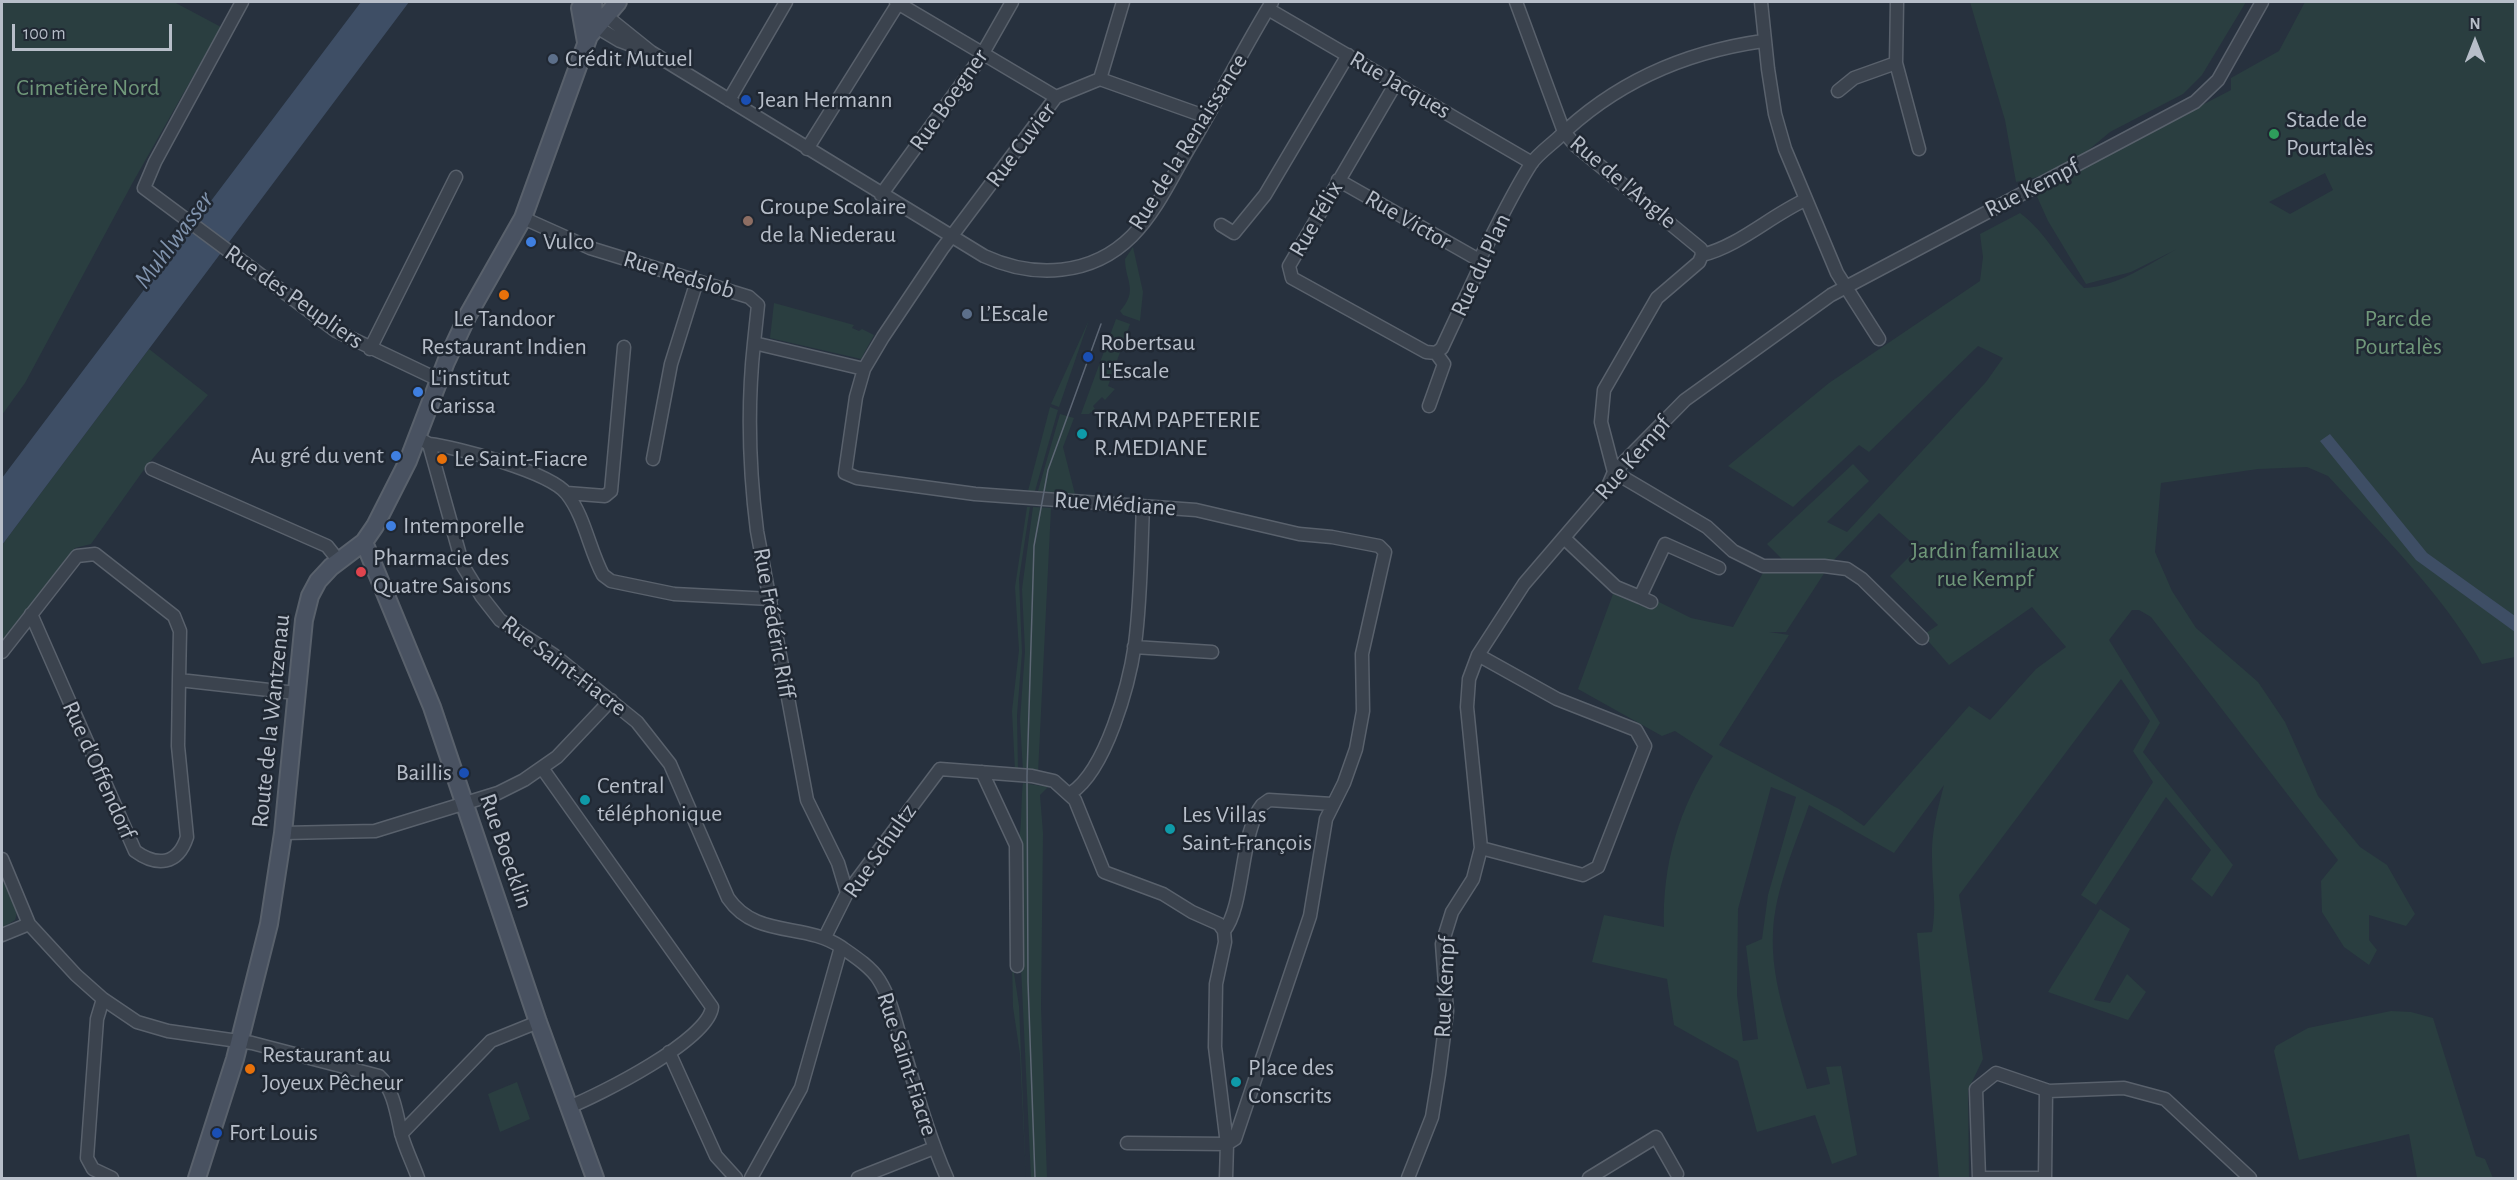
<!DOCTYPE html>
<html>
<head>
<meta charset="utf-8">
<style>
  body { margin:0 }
  #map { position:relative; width:2517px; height:1180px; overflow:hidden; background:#27313e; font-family:"Alegreya Sans",sans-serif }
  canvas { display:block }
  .frame { position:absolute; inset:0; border:3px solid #b7bec9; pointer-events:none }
  .north { position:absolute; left:2445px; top:12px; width:60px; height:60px; -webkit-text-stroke:4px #202833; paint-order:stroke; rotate:0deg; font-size:16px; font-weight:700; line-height:24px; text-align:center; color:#b7bec9 }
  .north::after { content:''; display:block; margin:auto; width:21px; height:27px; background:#b7bec9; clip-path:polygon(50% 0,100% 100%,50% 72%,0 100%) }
  .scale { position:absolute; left:12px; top:24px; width:160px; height:27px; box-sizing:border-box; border:3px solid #b7bec9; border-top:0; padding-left:8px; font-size:18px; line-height:21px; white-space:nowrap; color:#b7bec9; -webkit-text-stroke:4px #202833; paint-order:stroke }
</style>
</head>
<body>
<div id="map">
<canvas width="2517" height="1180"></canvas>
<div class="frame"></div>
<div class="north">N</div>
<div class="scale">100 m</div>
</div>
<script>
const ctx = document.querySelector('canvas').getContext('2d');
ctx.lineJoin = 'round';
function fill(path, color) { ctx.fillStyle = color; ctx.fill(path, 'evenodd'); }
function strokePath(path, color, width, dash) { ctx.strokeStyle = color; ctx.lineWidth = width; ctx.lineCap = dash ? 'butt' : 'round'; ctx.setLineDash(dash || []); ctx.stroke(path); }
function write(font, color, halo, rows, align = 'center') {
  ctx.font = font + ' "Alegreya Sans",sans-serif'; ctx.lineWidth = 5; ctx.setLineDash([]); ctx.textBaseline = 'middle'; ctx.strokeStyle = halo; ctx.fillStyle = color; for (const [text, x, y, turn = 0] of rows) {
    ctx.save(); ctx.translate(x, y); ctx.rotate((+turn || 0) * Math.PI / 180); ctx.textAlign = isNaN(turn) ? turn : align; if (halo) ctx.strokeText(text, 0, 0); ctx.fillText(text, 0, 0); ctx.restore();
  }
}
fill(new Path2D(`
  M 2,2 L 174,2 L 221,27 L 133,182 L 25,383 L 2,415 Z
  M 1970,2 L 2246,2 L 2202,75 L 2183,94 L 2110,132 L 2079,158 L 2037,177 L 2016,182 L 2005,120 Z
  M 2305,2 L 2515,2 L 2515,657 L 2482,664 C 2442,593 2383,536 2328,476 L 2307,467 L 2258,469 L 2161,483 L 2155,552 L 2172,591 L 2196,628 L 2258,682 L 2285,722 L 2318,796 L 2360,847 L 2387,865 L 2415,914 L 2406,926 L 2369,915 L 2369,940 L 2377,950 L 2369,965 L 2344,947 L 2322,912 L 2321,881 L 2338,860 L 2151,617 L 2139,610 L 2132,610 L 2109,640 L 2160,723 L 2143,752 L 2233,865 L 2212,897 L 2191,879 L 2211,850 L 2166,797 L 2096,905 L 2081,895 L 2153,782 L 2133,751 L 2150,721 L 2121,679 L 1959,895 L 1983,1059 L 1968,1090 L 1969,1178 L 1939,1178 L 1917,933 L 1932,932 C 1937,906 1932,884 1932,858 C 1931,833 1938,808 1944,785 L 1894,853 L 1809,805 C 1795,846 1775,889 1773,932 C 1770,984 1793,1039 1807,1089 L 1830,1084 L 1826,1067 L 1841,1066 L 1857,1155 L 1832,1164 L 1815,1115 L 1757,1132 L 1738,1061 L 1674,1025 L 1667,979 L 1592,962 L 1604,915 L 1664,927 C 1662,865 1679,808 1713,756 L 1675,731 L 1662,736 L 1578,689 L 1613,594 L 1648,608 L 1653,599 L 1691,618 L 1733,627 L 1764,571 L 1825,572 L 1786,632 L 1769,632 L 1789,635 L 1719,745 L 1839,809 L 1864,826 L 1969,706 L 1990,720 L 2036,669 L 2066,647 L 2032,607 L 1949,665 L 1923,635 L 1938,625 L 1890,576 L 1918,548 L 1879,513 L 1831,563 L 1783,560 L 1767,544 L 1853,464 L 1869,481 L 1827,522 L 1847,532 L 1986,382 L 2003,358 L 1978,346 L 1869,452 L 1859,445 L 1793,507 L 1728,466 L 1829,383 L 1980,281 L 1983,257 L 1980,234 L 2020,213 C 2046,232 2061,264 2084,288 C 2119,286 2147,265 2177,249 L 2131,272 L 2086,284 L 2048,221 L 2035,192 L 2231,90 L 2231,78 L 2279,51 ZM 2325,173 L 2333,190 L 2290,214 L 2269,202 ZM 1771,787 L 1796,797 L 1768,895 L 1762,939 L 1746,946 L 1758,1039 L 1743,1041 L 1737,995 L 1738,909 Z
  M 1133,247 L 1143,292 L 1140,321 L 1123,315 L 1120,311 C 1139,290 1125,281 1125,259 Z
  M 774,303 L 854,325 L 852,328 L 859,331 L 862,329 L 874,335 L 861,359 L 770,338 Z
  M 1116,319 L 1130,324 L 1108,386 L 1115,389 L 1105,400 L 1102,397 L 1093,406 L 1095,409 L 1089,414 L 1081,414 Z
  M 1089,320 L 1059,407 L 1051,404 Z
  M 149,349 L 208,395 L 148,464 L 91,544 L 75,548 L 2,643 L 2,545 Z
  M 1050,407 L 1058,410 L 1035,491 L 1028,491 Z
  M 1060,414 L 1074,418 L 1063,447 L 1075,494 L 1038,491 Z
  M 1027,507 L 1030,507 L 1019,579 L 1022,653 L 1017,715 L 1018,771 L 1015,771 L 1012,711 L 1019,650 L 1015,587 Z
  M 1033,507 L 1051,508 L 1038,773 L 1023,772 L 1020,720 L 1025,651 L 1022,589 Z
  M 1023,783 L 1048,787 L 1040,795 L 1043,833 L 1041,1007 L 1047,1178 L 1031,1178 L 1021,967 L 1023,844 L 1019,836 C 1022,831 1021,794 1023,783 Z
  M 2,882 C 13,887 20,909 15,920 L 2,928 Z
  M 2100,909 L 2130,929 L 2094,1000 L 2110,1003 L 2127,974 L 2146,992 L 2128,1020 L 2048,992 Z
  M 1012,960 L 1019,1006 L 1026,1178 L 1020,1054 L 1013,1007 Z
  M 2391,1011 L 2411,1012 L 2433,1018 L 2476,1156 L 2485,1159 L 2493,1178 L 2417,1178 L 2409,1134 L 2299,1160 L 2274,1051 L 2276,1046 L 2308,1028 Z
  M 517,1082 L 530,1119 L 500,1132 L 488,1094 Z`), '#2a3e40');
fill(new Path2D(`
  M 361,2 L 409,2 L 2,545 L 2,478 Z
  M 2330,434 L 2427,553 L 2515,616 L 2515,632 L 2416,560 L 2320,441 Z`), '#3e4e65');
const street = new Path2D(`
  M 242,2 L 155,162 L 144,188 L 336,331 L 439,380
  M 896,2 L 1056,97
  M 1123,2 L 1100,79 L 1056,97 L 942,249 L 883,337 L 864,369 L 856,397 L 845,473 L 857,478 L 975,494 L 1196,510 L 1299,534 L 1332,537 L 1379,546 L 1385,552 L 1362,654 L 1363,711 L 1356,749 L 1344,783 L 1326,819 L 1310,916 L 1235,1139 L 1227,1144 L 1127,1143
  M 1516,2 L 1564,132 L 1576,146 L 1701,249 L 1702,255 L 1699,262 L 1657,298 L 1604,390 L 1601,422 L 1614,472
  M 1761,2 L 1768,69 L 1775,114 L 1785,149 L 1837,273 L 1879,339
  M 1897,2 L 1896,63 L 1919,149
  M 1268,9 L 1532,163
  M 605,15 L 651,52 L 984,256 C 1034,279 1092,276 1132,236 C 1156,212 1172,177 1189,148 C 1218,100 1243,49 1272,2
  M 595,26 L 620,41 L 644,50
  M 1100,79 L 1207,117
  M 1396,83 L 1289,266 L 1292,278 L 1426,352 L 1436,353
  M 1838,91 L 1854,78 L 1896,63
  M 729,100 L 786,2
  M 807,149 L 899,2
  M 1338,180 L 1479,260
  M 881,195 L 979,60 L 1012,2
  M 523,218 L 590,248 L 749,297 L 758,305 L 754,343 L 864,369
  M 1221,225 L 1234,233 L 1265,195 L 1348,55
  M 1702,255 C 1739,246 1770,216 1805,200
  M 754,343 C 747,407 749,468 757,531 L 807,800 L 838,863 L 847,893
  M 370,349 L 456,177
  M 1429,406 L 1444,364 L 1436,353 L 1442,348 L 1478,271 L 1479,260 C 1496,229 1511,195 1531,164 C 1537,155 1548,147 1557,139 C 1614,83 1685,52 1763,41
  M 418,438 L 429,444 L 463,566 L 482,597 L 500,620 L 554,655 L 637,722 L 670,764 L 728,898 C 756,939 805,922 841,947 C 854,956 871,967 879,980 C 891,999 896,1023 902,1044 C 916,1090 928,1135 947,1178
  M 429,444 C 457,447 550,472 567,494 C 585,517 589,549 603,575 L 611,581 L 674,594 L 771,599
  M 653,459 L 671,364 L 697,281
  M 152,469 L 327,546 L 339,561
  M 1614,472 L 1707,527 L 1733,551 L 1763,566 L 1824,566 L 1847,569 L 1862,579 L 1922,638
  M 567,493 L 605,496 L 611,491 L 624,347
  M 1564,538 L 1616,587 L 1640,597 L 1665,544 L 1719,568
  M 1640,597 L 1651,602
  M 31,614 L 135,851 C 157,867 178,865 187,837 L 178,746 L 179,680
  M 1134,647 L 1212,652
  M 2,652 L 77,556 L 95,554 L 174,616 L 180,631 L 179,680 L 296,693
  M 1478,655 L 1557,699 L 1636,730 L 1645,746 L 1598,867 L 1583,875 L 1481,848
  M 542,768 L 712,1007 C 709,1040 599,1095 569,1107
  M 982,772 L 1016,845 L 1017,966
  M 1071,793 C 1106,770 1129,685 1135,644 C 1141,599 1141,552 1143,506
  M 283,833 L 375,831 L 498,793 L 524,780 L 557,757 L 611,700
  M 2,859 L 29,924 L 76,975 L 103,999 L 137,1022 L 168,1031 L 252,1043 L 379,1076 C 393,1088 397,1115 401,1133 C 405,1148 413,1164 418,1178
  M 1224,931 C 1245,905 1240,832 1262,805 L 1269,800 L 1332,804
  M 2,935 L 29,924
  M 825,937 L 847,893 L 940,769 L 1032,776 L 1054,781 L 1075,800 L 1104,872 L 1163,894 L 1192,912 L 1219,924 L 1224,931 L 1225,942 L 1216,984 L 1215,1047 L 1227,1144 L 1226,1178
  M 103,999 L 97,1019 L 87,1158 L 93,1169 L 112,1178
  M 669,1052 L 716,1156 L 736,1178
  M 2046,1090 L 2045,1178 L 1979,1178 L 1976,1089 L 1996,1073 L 2049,1091 L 2124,1088 L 2165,1099 L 2250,1178
  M 401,1134 L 491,1041 L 538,1022
  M 751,1178 L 801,1088 L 841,947
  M 858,1178 L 934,1148
  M 1408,1178 L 1432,1117 L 1439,1074 L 1447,1011 L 1442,944 L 1452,912 L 1473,879 L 1481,848 L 1467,707 L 1469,679 L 1478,655 L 1524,584 L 1608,486 L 1614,472 L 1685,400 L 1831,295 L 2195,102 L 2218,80 L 2262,2
  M 1589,1178 L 1656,1137 L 1677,1174`);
const secondary = new Path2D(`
  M 593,2 L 595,26
  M 580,8 L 586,42
  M 364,542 L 432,707 L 538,1022 L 595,1178
  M 197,1178 L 235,1059 L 269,924 L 283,833 L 304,620 L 310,596 L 318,581 L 331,567 L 364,542 L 375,526 L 408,461 L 446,362 L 468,315 L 523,218 L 589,36 L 618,2`);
strokePath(street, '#59616c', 15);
strokePath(secondary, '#59616c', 20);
strokePath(street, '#3b434e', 12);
strokePath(secondary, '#495261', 16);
strokePath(new Path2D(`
  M 1035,1178 L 1028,982 L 1027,776 L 1034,546 L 1048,470 L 1101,324`), '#5d6775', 1.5);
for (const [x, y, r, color] of [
  [553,59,6,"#5c6f8a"],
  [746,100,6,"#1a4fb4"],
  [2274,134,6,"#2e9e5b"],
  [748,221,6,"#8d6e63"],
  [531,242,6,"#3f7fe0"],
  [504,295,6,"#e8710a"],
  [967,314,6,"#5c6f8a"],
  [1088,357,6,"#1a4fb4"],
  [418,392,6,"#3f7fe0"],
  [1082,434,6,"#0f9aa8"],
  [396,456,6,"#3f7fe0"],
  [442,459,6,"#e8710a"],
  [391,526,6,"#3f7fe0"],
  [361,572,6,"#e0444e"],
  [464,773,6,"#1a4fb4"],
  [585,800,6,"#0f9aa8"],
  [1170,829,6,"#0f9aa8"],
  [250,1069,6,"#e8710a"],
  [1236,1082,6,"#0f9aa8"],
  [217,1133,6,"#1a4fb4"]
]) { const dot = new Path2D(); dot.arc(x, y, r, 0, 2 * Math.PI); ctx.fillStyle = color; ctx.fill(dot); strokePath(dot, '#202833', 2); }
write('24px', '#b7bec9', '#202833', [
  ["Crédit Mutuel",565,59],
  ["Jean Hermann",758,100],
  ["Stade de",2286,120],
  ["Pourtalès",2286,148],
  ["Groupe Scolaire",760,207],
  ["de la Niederau",760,235],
  ["Vulco",543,242],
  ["L’Escale",979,314],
  ["Le Tandoor",504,319,"center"],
  ["Restaurant Indien",504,347,"center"],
  ["Robertsau",1100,343],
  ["L'Escale",1100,371],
  ["L'institut",430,378],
  ["Carissa",430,406],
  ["TRAM PAPETERIE",1094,420],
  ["R.MEDIANE",1094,448],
  ["Au gré du vent",384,456,"right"],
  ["Le Saint-Fiacre",454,459],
  ["Intemporelle",403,526],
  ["Pharmacie des",373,558],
  ["Quatre Saisons",373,586],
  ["Baillis",452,773,"right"],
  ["Central",597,786],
  ["téléphonique",597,814],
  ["Les Villas",1182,815],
  ["Saint-François",1182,843],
  ["Restaurant au",262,1055],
  ["Joyeux Pêcheur",262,1083],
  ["Place des",1248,1068],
  ["Conscrits",1248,1096],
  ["Fort Louis",229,1133]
], 'left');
write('24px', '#b7bec9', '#202833', [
  ["Rue Jacques",1400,85,30],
  ["Rue Boegner",949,100,-55],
  ["Rue de la Renaissance",1188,142,-58],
  ["Rue Cuvier",1021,145,-53],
  ["Rue de l'Angle",1623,182,40],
  ["Rue Kempf",2032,188,-27],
  ["Rue Félix",1316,219,-60],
  ["Rue Victor",1408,220,30],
  ["Rue du Plan",1481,265,-65],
  ["Rue Redslob",679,275,17],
  ["Rue des Peupliers",294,297,35],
  ["Rue Kempf",1633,458,-49],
  ["Rue Médiane",1115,504,4],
  ["Rue Frédéric Riff",774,623,80],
  ["Rue Saint-Fiacre",564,666,37],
  ["Route de la Wantzenau",271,721,-84],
  ["Rue d'Offendorf",99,770,66],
  ["Rue Boecklin",506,851,71],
  ["Rue Schultz",880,851,-55],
  ["Rue Kempf",1445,987,-87],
  ["Rue Saint-Fiacre",907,1064,72]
]);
write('24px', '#70987a', '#202833', [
  ["Cimetière Nord",88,88],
  ["Parc de",2398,319],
  ["Pourtalès",2398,347],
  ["Jardin familiaux",1985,551],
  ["rue Kempf",1985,579]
]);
write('italic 26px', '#8194ae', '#202833', [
  ["Muhlwasser",174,240,-53]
]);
</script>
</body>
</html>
